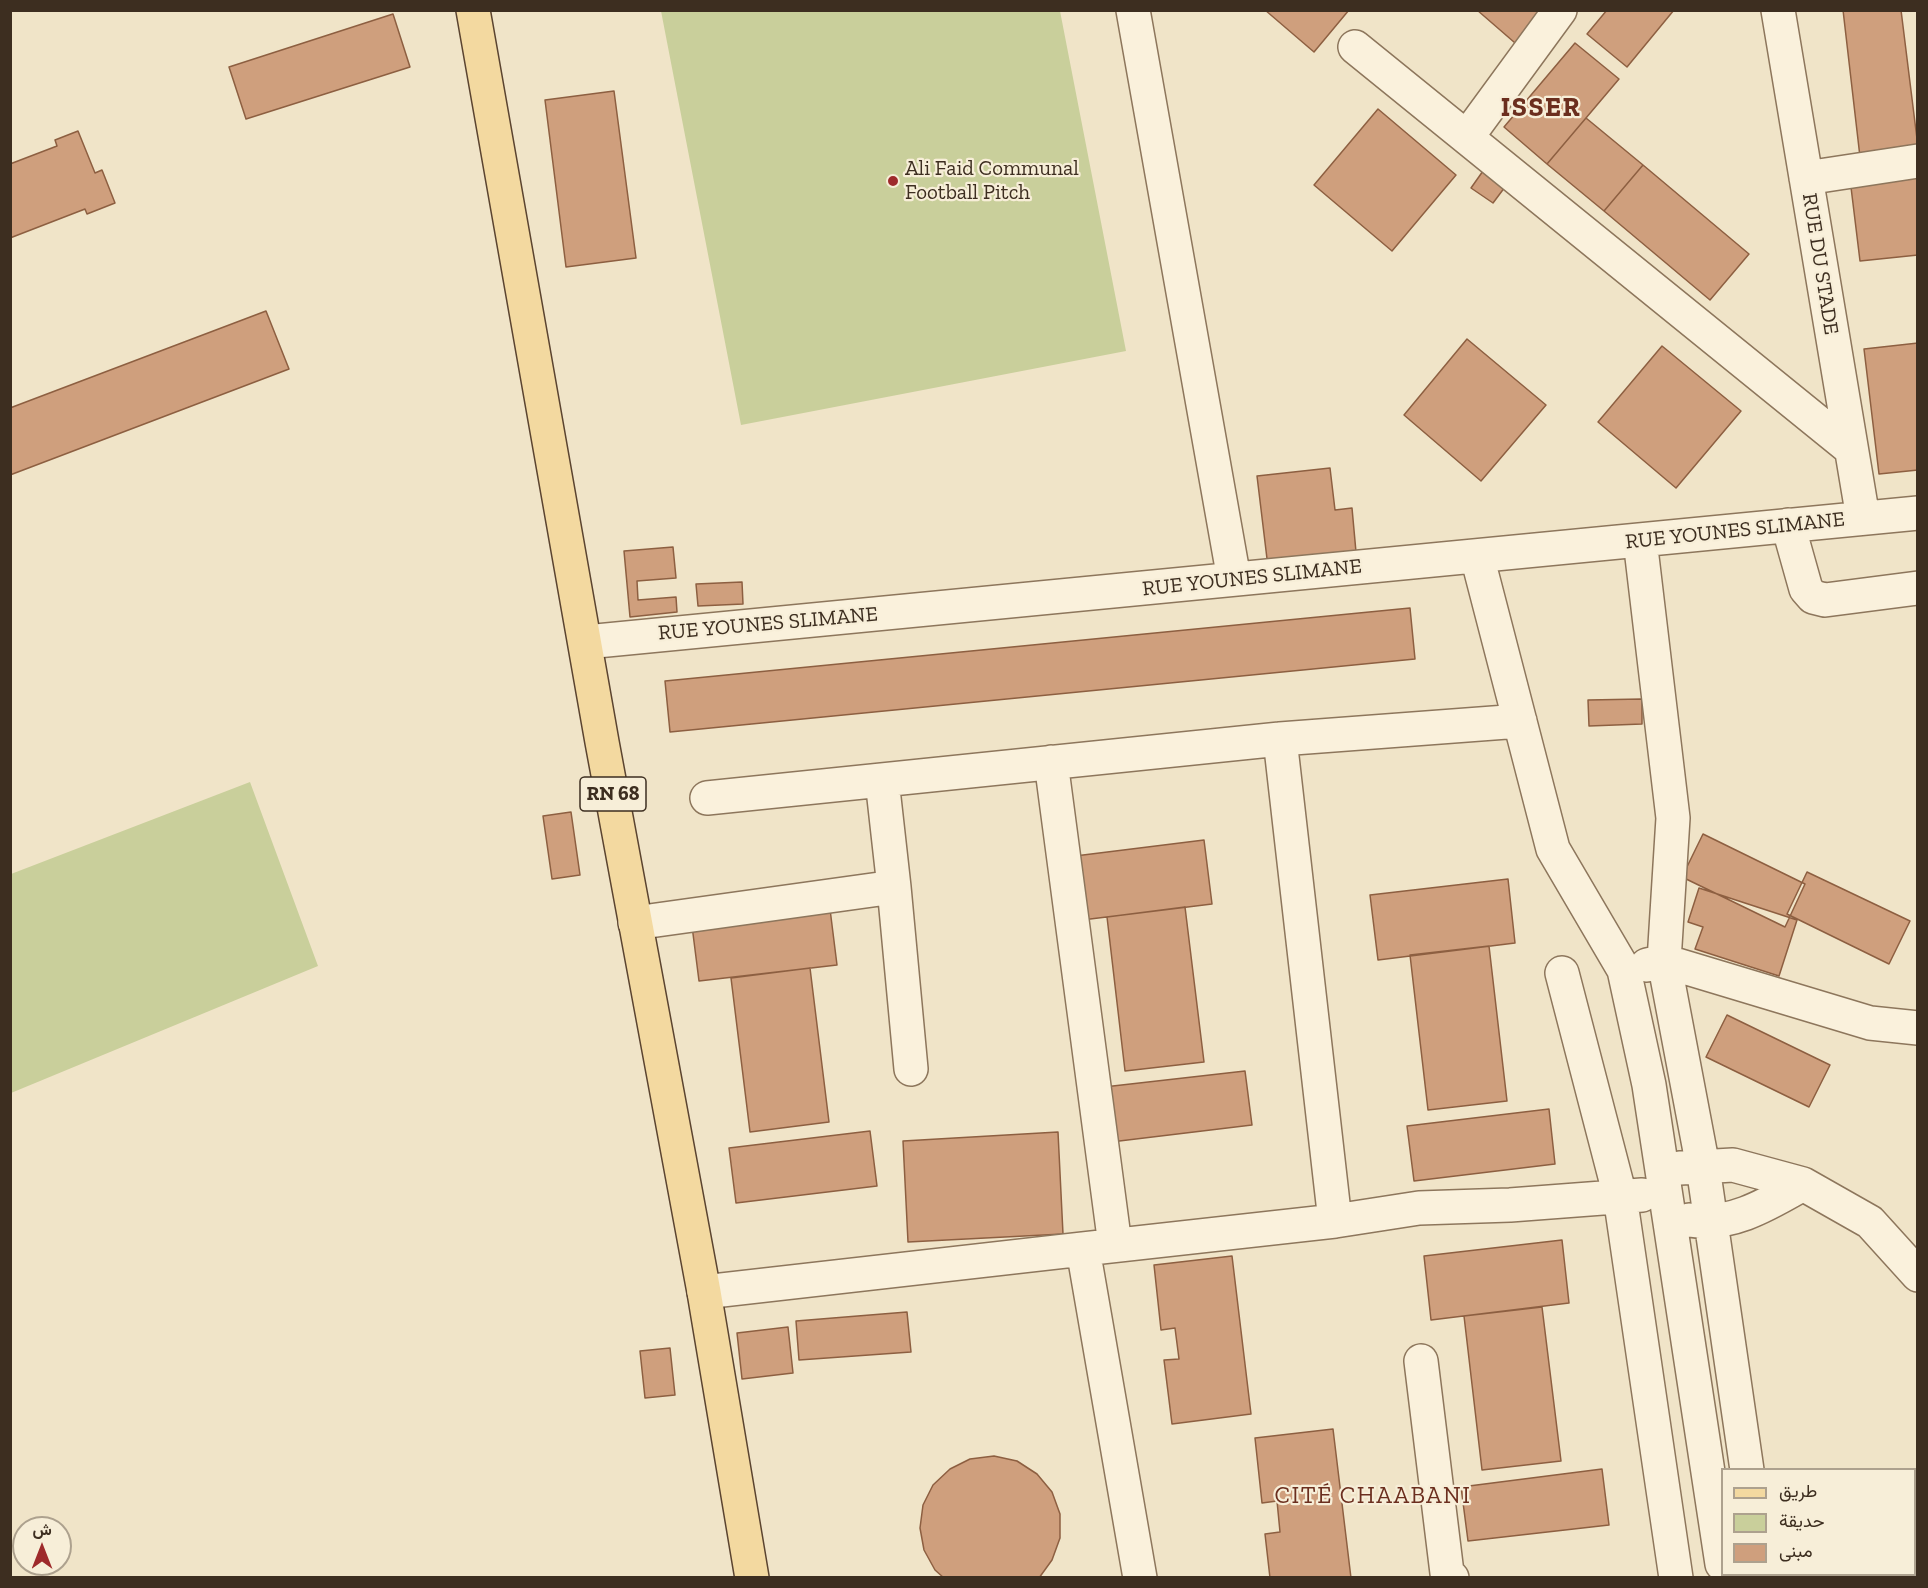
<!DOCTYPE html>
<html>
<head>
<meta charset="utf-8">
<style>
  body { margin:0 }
  #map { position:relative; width:1928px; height:1588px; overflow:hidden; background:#f0e4c8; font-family:"Zilla Slab",Vazirmatn,serif }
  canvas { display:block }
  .frame { position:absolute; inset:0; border:12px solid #3d2e20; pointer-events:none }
  .legend { position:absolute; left:1721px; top:1468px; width:195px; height:108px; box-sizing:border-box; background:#f7eed8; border:2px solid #ada18e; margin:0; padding:8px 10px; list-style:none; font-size:18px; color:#3d2e20 }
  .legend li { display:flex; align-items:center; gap:12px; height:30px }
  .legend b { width:30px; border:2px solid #ada18e }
  .north { position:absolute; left:12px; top:1516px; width:60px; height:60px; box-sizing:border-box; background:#f7eed8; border:2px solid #ada18e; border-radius:50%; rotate:0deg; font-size:16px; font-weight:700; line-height:24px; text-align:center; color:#3d2e20 }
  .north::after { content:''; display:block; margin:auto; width:21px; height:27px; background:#9e2a2b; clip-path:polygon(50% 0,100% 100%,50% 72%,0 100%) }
</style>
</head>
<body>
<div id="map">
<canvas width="1928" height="1588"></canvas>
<div class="frame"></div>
<ul class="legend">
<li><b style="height:8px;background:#f3d9a0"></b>طريق</li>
<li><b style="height:16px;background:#c9cf9b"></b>حديقة</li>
<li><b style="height:16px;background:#cf9f7d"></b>مبنى</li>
</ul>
<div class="north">ش</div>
</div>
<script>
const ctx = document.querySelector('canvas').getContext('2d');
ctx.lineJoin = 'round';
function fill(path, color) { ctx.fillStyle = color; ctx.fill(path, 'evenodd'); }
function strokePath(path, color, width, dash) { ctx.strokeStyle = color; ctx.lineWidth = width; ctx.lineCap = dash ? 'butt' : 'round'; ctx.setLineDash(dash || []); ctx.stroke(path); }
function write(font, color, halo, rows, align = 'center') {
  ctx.font = font + ' "Zilla Slab",serif'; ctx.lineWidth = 4.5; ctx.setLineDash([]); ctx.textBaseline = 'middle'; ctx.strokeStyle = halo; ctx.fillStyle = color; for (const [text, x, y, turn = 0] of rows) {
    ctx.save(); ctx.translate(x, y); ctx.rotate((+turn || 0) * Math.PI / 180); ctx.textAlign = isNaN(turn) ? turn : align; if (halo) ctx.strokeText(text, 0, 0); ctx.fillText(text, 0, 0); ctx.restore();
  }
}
fill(new Path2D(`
  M 661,11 L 1060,11 L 1126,351 L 741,425 Z
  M 250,782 L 318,966 L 11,1093 L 11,874 Z`), '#c9cf9b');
const building = new Path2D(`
  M 1265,10 L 1349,10 L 1314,52 Z
  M 1477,10 L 1554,10 L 1522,49 Z
  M 1607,10 L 1674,10 L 1627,67 L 1587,34 Z
  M 1843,10 L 1901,10 L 1918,147 L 1860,157 Z
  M 393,14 L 410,67 L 246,119 L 229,67 Z
  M 1575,43 L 1619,79 L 1547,164 L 1504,127 Z
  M 614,91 L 636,258 L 566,267 L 545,100 Z
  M 1378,109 L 1456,175 L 1392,251 L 1314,185 Z
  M 1586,118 L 1643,165 L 1604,211 L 1547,164 Z
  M 78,131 L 95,173 L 102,170 L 115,203 L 87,214 L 85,209 L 10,238 L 10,164 L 57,146 L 55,140 Z
  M 1643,165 L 1749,254 L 1710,300 L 1604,211 Z
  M 1483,171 L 1505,187 L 1493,203 L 1471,188 Z
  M 1918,172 L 1918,255 L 1860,261 L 1850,179 Z
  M 266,311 L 289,369 L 10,475 L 10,408 Z
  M 1467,339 L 1546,405 L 1481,481 L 1404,415 Z
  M 1918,343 L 1918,470 L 1879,474 L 1864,349 Z
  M 1662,346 L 1741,411 L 1676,488 L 1598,422 Z
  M 1330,468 L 1335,510 L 1352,508 L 1356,552 L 1268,567 L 1257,476 Z
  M 673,547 L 676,578 L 637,581 L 638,600 L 676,597 L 677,612 L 630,617 L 624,551 Z
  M 742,582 L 743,604 L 698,606 L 696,584 Z
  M 1410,608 L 1415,659 L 670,732 L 665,681 Z
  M 1642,699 L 1642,724 L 1589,726 L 1588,700 Z
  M 571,812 L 580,875 L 552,879 L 543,816 Z
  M 1703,834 L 1805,884 L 1785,927 L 1682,877 Z
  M 1204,840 L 1212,904 L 1074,921 L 1067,857 Z
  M 1807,872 L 1910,921 L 1889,964 L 1787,914 Z
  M 1508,879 L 1515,943 L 1378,960 L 1370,895 Z
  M 1699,888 L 1797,920 L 1779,976 L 1695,949 L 1703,927 L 1688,922 Z
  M 829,901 L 837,965 L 699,981 L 691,918 Z
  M 1185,907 L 1204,1062 L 1125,1071 L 1107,917 Z
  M 1489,946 L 1507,1101 L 1428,1110 L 1410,955 Z
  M 810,968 L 829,1122 L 750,1132 L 731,978 Z
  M 1727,1015 L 1830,1065 L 1809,1107 L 1706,1057 Z
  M 1245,1071 L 1252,1125 L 1111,1142 L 1104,1087 Z
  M 1549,1109 L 1555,1164 L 1414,1181 L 1407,1126 Z
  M 870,1131 L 877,1186 L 736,1203 L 729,1148 Z
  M 1058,1132 L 1063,1234 L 908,1242 L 903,1141 Z
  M 1562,1240 L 1569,1303 L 1431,1320 L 1424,1256 Z
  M 1232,1256 L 1251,1414 L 1172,1424 L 1164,1360 L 1179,1359 L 1175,1328 L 1161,1330 L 1154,1265 Z
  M 1542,1307 L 1561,1461 L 1482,1470 L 1464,1316 Z
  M 907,1312 L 911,1352 L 799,1360 L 796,1321 Z
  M 788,1327 L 793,1373 L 742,1379 L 737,1333 Z
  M 670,1348 L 675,1395 L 645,1398 L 640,1351 Z
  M 1333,1429 L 1351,1578 L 1270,1578 L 1265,1534 L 1280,1532 L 1277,1501 L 1262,1503 L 1255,1438 Z
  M 994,1456 L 1017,1461 L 1037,1474 L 1052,1492 L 1060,1514 L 1060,1538 L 1052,1560 L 1039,1578 L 944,1578 L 935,1570 L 924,1550 L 920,1528 L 923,1505 L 933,1485 L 950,1469 L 970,1459 Z
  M 1602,1469 L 1609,1525 L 1468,1541 L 1461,1487 Z
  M 1842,1574 L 1899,1574 L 1899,1578 L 1842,1578 Z`);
fill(building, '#cf9f7d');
strokePath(building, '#8d5f41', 1.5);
const minor = new Path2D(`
  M 1133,10 L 1234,579
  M 1778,10 L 1863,518
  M 1355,47 L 1851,449
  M 1467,137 L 1560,10
  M 1806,178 L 1918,161
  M 1788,525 L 1806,589 L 1813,597 L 1825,600 L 1918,588
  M 1640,540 L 1673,818 L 1664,961 L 1703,1167 L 1747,1470
  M 1477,556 L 1553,849 L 1624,970 L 1649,1085 L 1722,1564
  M 586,642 L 1918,513
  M 1280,739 L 1335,1221
  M 1051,762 L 1115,1245
  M 707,798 L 1280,739 L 1520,721
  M 894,887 L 911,1069
  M 635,923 L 894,887 L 882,780
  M 1647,965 L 1664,961 L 1870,1023 L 1918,1028
  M 1562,973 L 1620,1196 L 1676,1578
  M 1680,1168 L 1733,1165 L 1803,1184 C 1768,1204 1731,1227 1689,1220
  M 1803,1184 L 1870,1222 L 1918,1275
  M 1083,1249 L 1335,1221 L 1419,1208 L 1510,1205 L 1642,1195
  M 704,1292 L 1083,1249 L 1140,1578
  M 1421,1361 L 1447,1573 L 1452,1578
  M 1764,1574 L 1764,1578`);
const major = new Path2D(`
  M 473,10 L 602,742 L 704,1292 L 752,1578`);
strokePath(minor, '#8d765c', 36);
strokePath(major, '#5b4430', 36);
strokePath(minor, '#faf1dc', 33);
strokePath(major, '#f3d9a0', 33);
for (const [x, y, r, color] of [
  [893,181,6,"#9e2a2b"]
]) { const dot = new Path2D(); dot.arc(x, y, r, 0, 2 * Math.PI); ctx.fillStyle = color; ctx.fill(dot); strokePath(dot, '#f7eed8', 2); }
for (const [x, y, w] of [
  [613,794,66]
]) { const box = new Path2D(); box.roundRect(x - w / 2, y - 17, w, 34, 4.5); ctx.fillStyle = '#f7eed8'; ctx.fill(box); strokePath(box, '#3d2e20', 1.5); }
write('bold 20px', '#3d2e20', null, [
  ["RN 68",613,794]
]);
write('21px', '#3d2e20', '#f7eed8', [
  ["Ali Faid Communal",905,169],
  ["Football Pitch",905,193]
], 'left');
write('21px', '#3d2e20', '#f7eed8', [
  ["RUE DU STADE",1820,264,81],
  ["RUE YOUNES SLIMANE",1735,531,-6],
  ["RUE YOUNES SLIMANE",1252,578,-6],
  ["RUE YOUNES SLIMANE",768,624,-5]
]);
ctx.letterSpacing = '1.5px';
write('24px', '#6b2e1e', '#f7eed8', [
  ["CITÉ CHAABANI",1373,1496]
]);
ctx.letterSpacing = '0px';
ctx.letterSpacing = '1.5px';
write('bold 27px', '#6b2e1e', '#f7eed8', [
  ["ISSER",1541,108]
]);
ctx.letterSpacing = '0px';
</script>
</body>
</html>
